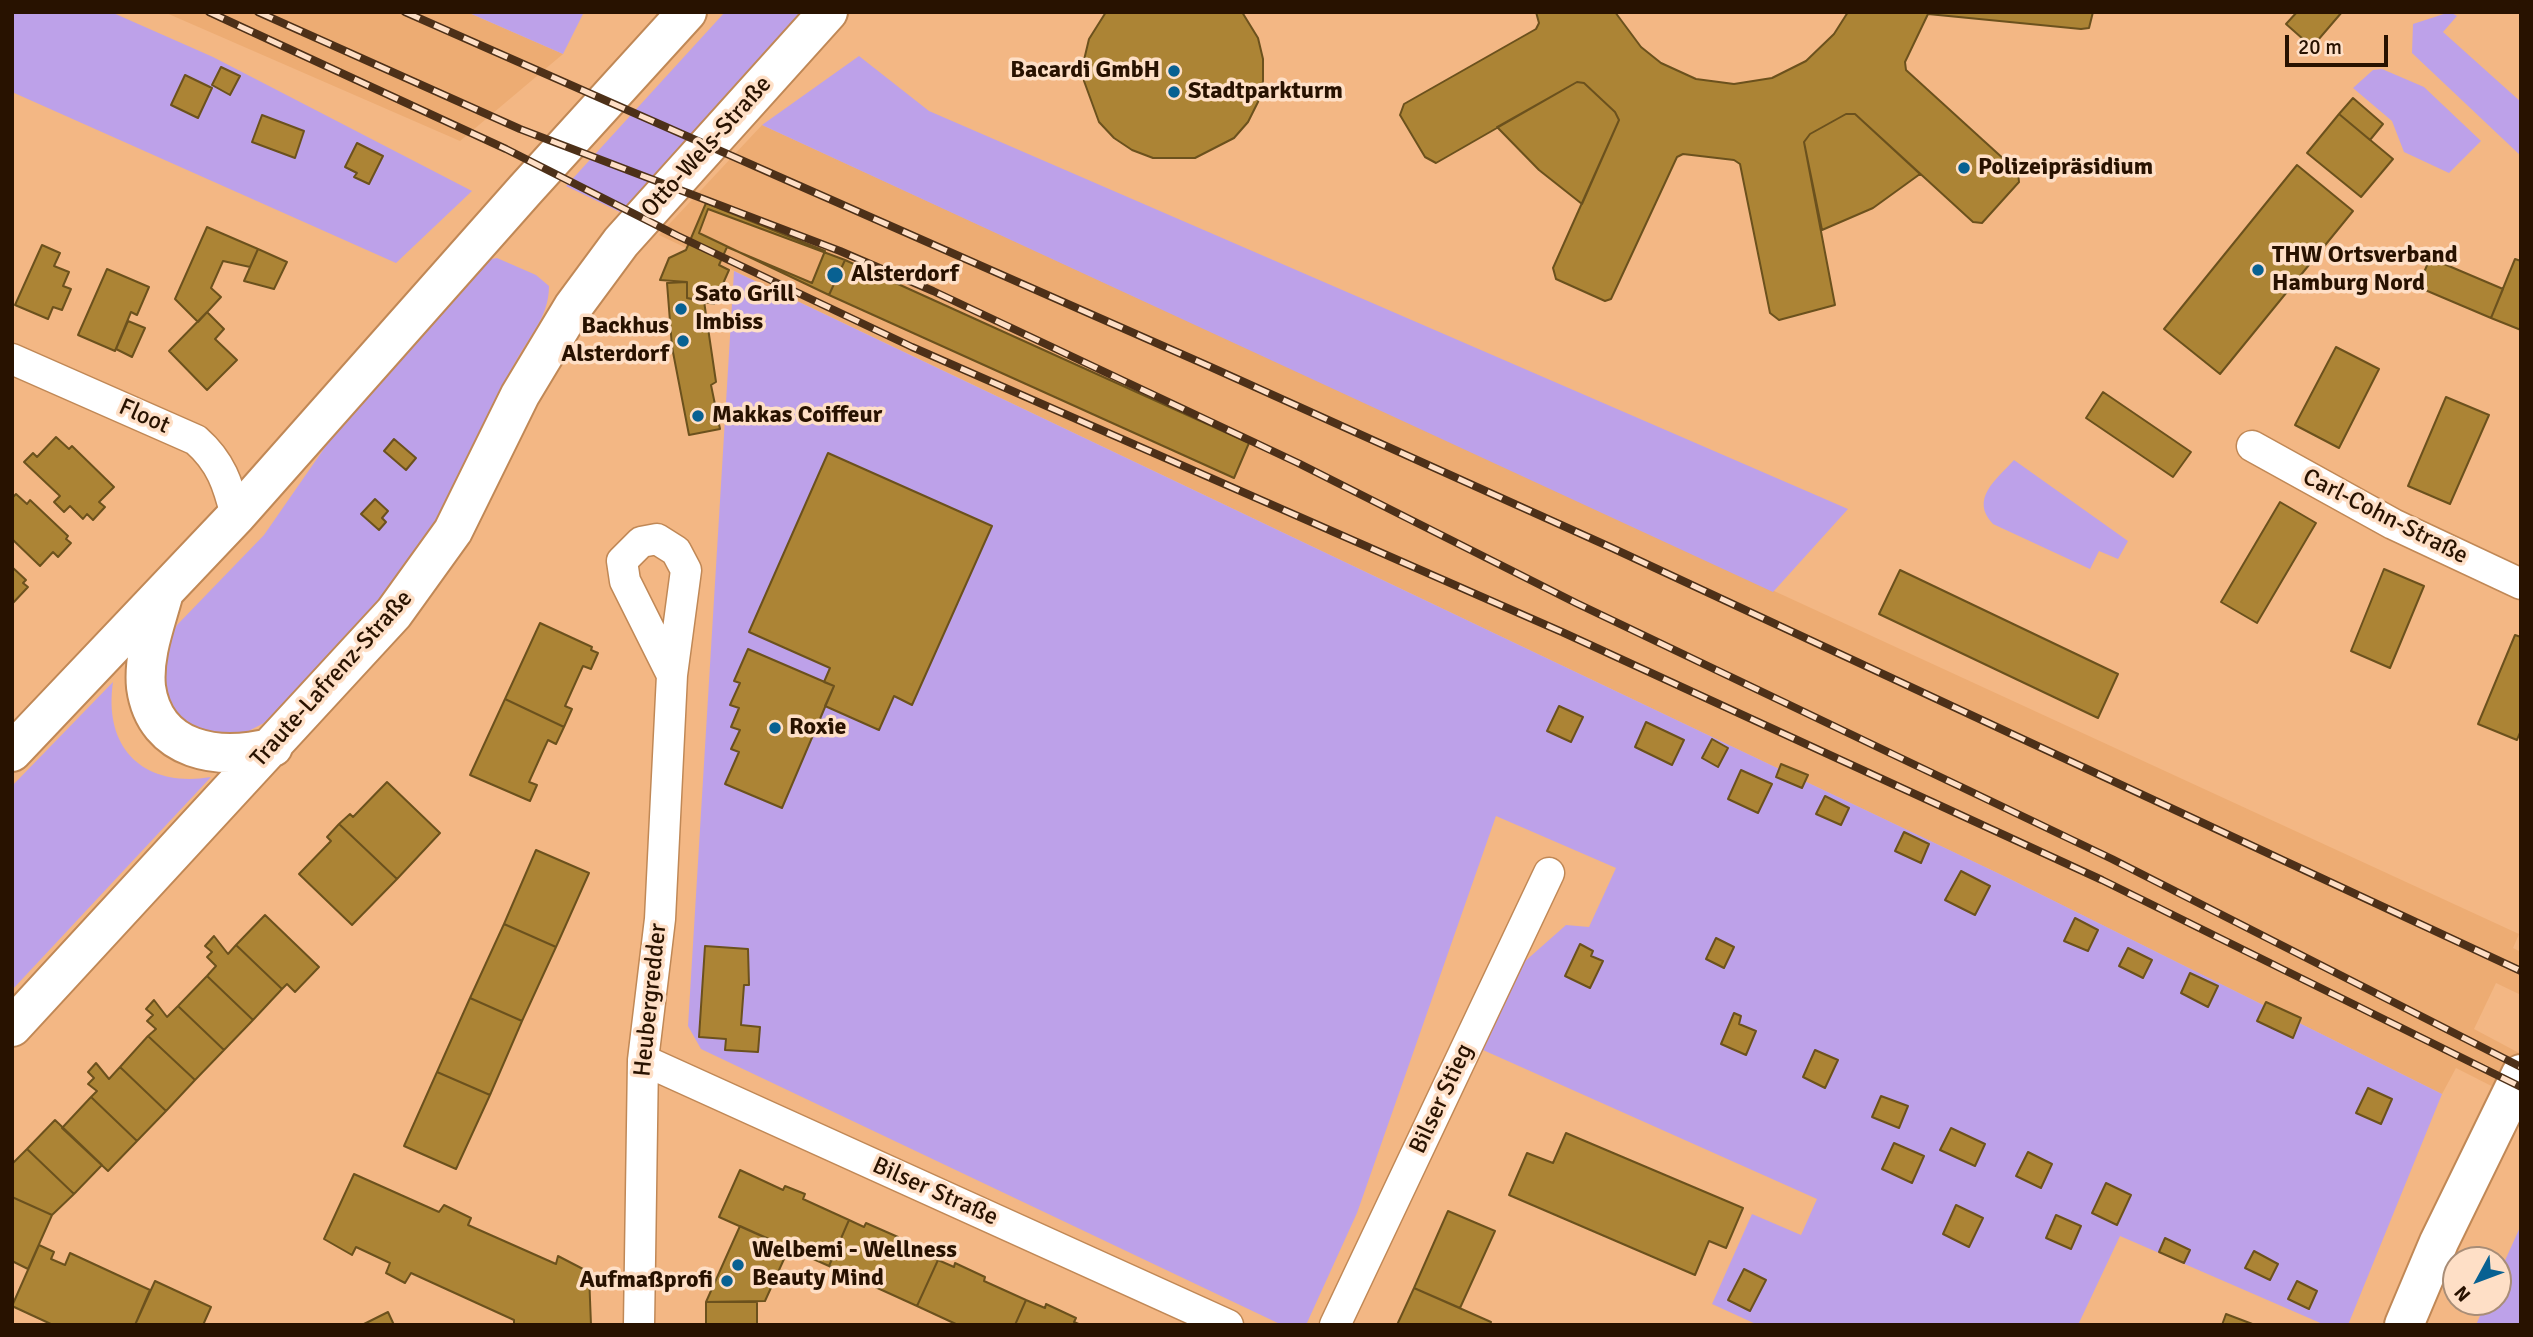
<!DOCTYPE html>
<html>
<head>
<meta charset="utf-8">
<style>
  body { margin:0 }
  #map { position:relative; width:2533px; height:1337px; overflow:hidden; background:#f3b784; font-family:Signika,sans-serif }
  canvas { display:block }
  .frame { position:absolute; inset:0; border:14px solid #281200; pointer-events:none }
  .north { position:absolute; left:2442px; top:1246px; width:70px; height:70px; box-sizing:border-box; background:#fedfc6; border:2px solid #a88d77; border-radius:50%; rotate:229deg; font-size:19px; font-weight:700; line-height:28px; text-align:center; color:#281200 }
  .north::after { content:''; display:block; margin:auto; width:24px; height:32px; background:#086192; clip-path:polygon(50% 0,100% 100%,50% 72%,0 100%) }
  .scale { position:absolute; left:2285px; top:35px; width:103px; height:32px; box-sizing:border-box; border:4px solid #281200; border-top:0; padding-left:9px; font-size:21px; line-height:24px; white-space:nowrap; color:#281200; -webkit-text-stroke:5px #fedfc6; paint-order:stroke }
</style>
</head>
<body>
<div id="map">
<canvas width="2533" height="1337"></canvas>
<div class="frame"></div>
<div class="north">N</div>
<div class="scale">20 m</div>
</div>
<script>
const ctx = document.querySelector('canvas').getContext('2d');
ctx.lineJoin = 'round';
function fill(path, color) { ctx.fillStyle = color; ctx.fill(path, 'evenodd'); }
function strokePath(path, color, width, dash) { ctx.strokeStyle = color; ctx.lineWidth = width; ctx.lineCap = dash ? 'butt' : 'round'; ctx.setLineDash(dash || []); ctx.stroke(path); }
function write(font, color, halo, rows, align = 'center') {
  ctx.font = font + ' Signika,sans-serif'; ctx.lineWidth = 7; ctx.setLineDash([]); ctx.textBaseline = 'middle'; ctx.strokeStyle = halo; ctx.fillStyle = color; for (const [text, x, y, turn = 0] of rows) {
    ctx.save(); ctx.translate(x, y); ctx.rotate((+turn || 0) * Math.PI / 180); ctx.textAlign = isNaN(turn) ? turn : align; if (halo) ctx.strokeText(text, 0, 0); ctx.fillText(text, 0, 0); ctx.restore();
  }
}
fill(new Path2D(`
  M 164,12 L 467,12 L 563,54 L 460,141 Z
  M 762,125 L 2519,934 L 2513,948 L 2521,952 L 2521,995 L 2496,983 L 2474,1029 L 2521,1054 L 2521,1101 L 2456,1068 L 2442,1094 L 2006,877 L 659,235 Z`), '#edac73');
fill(new Path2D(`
  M 12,12 L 111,12 L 213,57 L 472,191 L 396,263 L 12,92 Z
  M 467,12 L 584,12 L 563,54 Z
  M 725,12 L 805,12 L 624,214 L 566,186 Z
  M 2450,12 L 2457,16 L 2443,32 L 2521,102 L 2521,156 L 2412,53 L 2413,24 Z
  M 859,56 L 929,111 L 1848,509 L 1773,592 L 762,125 Z
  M 2382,69 L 2424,87 L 2481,141 L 2449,173 L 2404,152 L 2392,121 L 2353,88 L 2373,70 Z
  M 497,258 L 536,275 L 549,286 C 549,319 527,338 513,367 C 480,436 449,507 405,570 C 366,627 312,674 264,723 L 235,738 L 184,725 L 164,698 L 165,648 L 177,625 L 264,535 L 330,440 L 476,270 L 486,260 Z
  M 734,271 L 2006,877 L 2442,1094 L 2348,1325 L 2325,1325 L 2120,1236 L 2078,1325 L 1758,1325 L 1712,1304 L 1752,1214 L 1801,1235 L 1817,1199 L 1483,1050 L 1523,963 L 1566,925 L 1589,927 L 1616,868 L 1496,816 L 1357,1213 L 1306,1325 L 1282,1325 L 701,1049 L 688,1026 Z
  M 2014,460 L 2128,541 L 2118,559 L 2099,551 L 2090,569 L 1993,524 C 1969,499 1997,479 2014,460 Z
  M 113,682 C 103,750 145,788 211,777 L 12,990 L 12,786 Z
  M 2521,1225 L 2521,1325 L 2476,1325 L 2486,1302 L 2498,1302 L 2498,1276 Z`), '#bda1e9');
const building = new Path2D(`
  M 1106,12 L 1242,12 L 1258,38 L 1263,59 L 1263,81 L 1258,102 L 1248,122 L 1234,138 L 1195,158 L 1153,158 L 1132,150 L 1114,138 L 1099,122 L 1084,81 L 1084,60 L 1089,39 Z
  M 1536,12 L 1615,12 L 1641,47 L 1661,63 L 1696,79 L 1734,84 L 1772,78 L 1806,61 L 1834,34 L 1848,12 L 2093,12 L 2089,28 L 2081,29 L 1928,14 L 1905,62 L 1906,70 L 2018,172 L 2019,182 L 1982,223 L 1973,222 L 1855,114 L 1846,114 L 1810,134 L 1804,142 L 1835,305 L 1779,320 L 1770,313 L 1740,164 L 1734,160 L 1683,154 L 1677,157 L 1611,299 L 1605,301 L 1556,279 L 1553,268 L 1619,120 L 1615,112 L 1584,83 L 1577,82 L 1436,163 L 1425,157 L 1400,115 L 1404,104 L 1536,29 L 1539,23 Z
  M 2297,12 L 2342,12 L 2312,47 L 2286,24 Z
  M 221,67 L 240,76 L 230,95 L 212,85 Z
  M 185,75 L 212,88 L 198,118 L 171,105 Z
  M 1577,82 L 1584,83 L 1615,112 L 1619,120 L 1582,204 L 1539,170 L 1497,127 Z
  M 2353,98 L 2383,124 L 2370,140 L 2339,114 Z
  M 1846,114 L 1855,114 L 1920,174 L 1873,208 L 1822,230 L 1804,142 L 1810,134 Z
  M 2339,114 L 2393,159 L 2361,197 L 2307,153 Z
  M 262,115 L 304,131 L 295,158 L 252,142 Z
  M 357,143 L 383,156 L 369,184 L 354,177 L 357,173 L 345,167 Z
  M 2297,165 L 2353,211 L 2220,374 L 2164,329 Z
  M 706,203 L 825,251 L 812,283 L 727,247 L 719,265 L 729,270 L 714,304 L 687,298 L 687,282 L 660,280 L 669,258 L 686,250 Z
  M 708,209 L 845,260 L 829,295 L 699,233 Z
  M 207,227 L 258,249 L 250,267 L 223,261 L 211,288 L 221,297 L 198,322 L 175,299 Z
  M 42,245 L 60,253 L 54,266 L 69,272 L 63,286 L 71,289 L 62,310 L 53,307 L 48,319 L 15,305 Z
  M 258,249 L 287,262 L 274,289 L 244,281 Z
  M 2430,258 L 2503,289 L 2491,318 L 2418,287 Z
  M 2515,259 L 2521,261 L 2521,330 L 2491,318 Z
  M 845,260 L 1249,443 L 1234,478 L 829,295 Z
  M 107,269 L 149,287 L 137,315 L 131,312 L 115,351 L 78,335 Z
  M 687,282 L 687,298 L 704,301 L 716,382 L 711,385 L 720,429 L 689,435 L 672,347 L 667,283 Z
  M 207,312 L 224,329 L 215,339 L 237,360 L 207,390 L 169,351 Z
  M 128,321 L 145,328 L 132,357 L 116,349 Z
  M 2336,347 L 2379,369 L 2339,448 L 2295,425 Z
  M 2103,392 L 2191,452 L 2173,477 L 2086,418 Z
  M 2446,397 L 2489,415 L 2450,504 L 2408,486 Z
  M 56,437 L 69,449 L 72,446 L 114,487 L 99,502 L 105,507 L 93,520 L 87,514 L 83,519 L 70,506 L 64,512 L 54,502 L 60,496 L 24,462 L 33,453 L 37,457 Z
  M 394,439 L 416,458 L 406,470 L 384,451 Z
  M 828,453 L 992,526 L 912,705 L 894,696 L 879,730 L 825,706 L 834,686 L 824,682 L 830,668 L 749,632 Z
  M 16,494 L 27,504 L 30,500 L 68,536 L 66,539 L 71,543 L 58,557 L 53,552 L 40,566 L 12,539 L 12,498 Z
  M 375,499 L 388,511 L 382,518 L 386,522 L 379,530 L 361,514 Z
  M 2280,502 L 2316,523 L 2257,623 L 2221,602 Z
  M 12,567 L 26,580 L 23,583 L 28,587 L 12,604 Z
  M 2384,569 L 2424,586 L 2390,668 L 2351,651 Z
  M 1900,570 L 2118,674 L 2098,718 L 1879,614 Z
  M 540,623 L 592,647 L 591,650 L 598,653 L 591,669 L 583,666 L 565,706 L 572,709 L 564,727 L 505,699 Z
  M 2515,635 L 2521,637 L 2521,730 L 2517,740 L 2478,724 Z
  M 748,649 L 834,686 L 782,808 L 725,784 L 739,752 L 731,749 L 740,730 L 731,727 L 739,708 L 730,705 L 740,683 L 734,681 Z
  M 505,699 L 564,727 L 556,744 L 548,740 L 529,782 L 537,785 L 530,801 L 470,775 Z
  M 1559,706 L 1583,717 L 1571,742 L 1547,731 Z
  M 1646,722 L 1684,740 L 1672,765 L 1635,747 Z
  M 1712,739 L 1728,748 L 1718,767 L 1702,758 Z
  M 1781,764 L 1808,775 L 1802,788 L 1776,777 Z
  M 1741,770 L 1772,784 L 1758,813 L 1728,799 Z
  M 387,782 L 440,833 L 397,879 L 339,824 L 350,814 L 353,817 Z
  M 1825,796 L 1849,808 L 1841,825 L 1816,814 Z
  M 339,824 L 397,879 L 352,925 L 299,874 L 331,841 L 327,837 Z
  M 1904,832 L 1929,844 L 1921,863 L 1895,851 Z
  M 536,850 L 589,873 L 556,947 L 504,924 Z
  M 1961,871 L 1990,886 L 1975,915 L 1945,900 Z
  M 265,915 L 319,967 L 295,992 L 287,984 L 282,989 L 236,945 Z
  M 2075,918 L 2098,930 L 2088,951 L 2064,941 Z
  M 504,924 L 556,947 L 522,1021 L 470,998 Z
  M 214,936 L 228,954 L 236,945 L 282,989 L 253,1020 L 207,976 L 216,966 L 207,957 L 212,952 L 205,946 Z
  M 1716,938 L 1734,947 L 1724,968 L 1706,959 Z
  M 1580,944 L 1593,951 L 1591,956 L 1603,961 L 1590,988 L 1565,976 Z
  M 705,946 L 748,949 L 749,985 L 744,985 L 741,1025 L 760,1027 L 758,1052 L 725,1050 L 726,1039 L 699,1037 Z
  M 2128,948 L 2152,960 L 2143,978 L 2119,966 Z
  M 2190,973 L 2218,986 L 2208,1007 L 2181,993 Z
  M 207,976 L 253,1020 L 224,1050 L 178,1006 Z
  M 470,998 L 522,1021 L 490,1095 L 437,1072 Z
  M 154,1000 L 167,1017 L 178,1006 L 224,1050 L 195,1080 L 148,1036 L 156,1029 L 147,1021 L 153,1015 L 146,1009 Z
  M 2266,1002 L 2301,1018 L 2293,1038 L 2257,1021 Z
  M 1734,1013 L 1741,1016 L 1739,1024 L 1756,1031 L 1746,1055 L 1721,1044 Z
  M 148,1036 L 195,1080 L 166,1111 L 120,1067 Z
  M 1815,1050 L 1838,1060 L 1825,1088 L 1803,1077 Z
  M 96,1063 L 109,1079 L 120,1067 L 166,1111 L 137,1141 L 91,1097 L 97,1091 L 88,1084 L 94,1078 L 88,1072 Z
  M 437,1072 L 490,1095 L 456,1169 L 404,1146 Z
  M 2368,1088 L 2392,1099 L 2381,1124 L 2356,1113 Z
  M 1881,1096 L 1908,1106 L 1899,1128 L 1872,1117 Z
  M 91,1097 L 137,1141 L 108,1171 L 62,1128 Z
  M 55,1120 L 102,1165 L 74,1194 L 27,1149 Z
  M 1951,1128 L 1985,1144 L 1975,1166 L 1940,1150 Z
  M 1566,1133 L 1743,1208 L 1726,1248 L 1709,1241 L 1695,1275 L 1509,1195 L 1527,1153 L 1553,1163 Z
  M 1894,1143 L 1924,1156 L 1912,1183 L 1882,1169 Z
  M 27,1149 L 74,1194 L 52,1215 L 12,1197 L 12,1164 Z
  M 2028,1152 L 2052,1164 L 2041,1188 L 2016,1176 Z
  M 740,1170 L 783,1190 L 785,1186 L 805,1194 L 803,1199 L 849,1220 L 829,1266 L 719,1217 Z
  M 354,1174 L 439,1212 L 444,1205 L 471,1218 L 468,1225 L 556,1264 L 558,1256 L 583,1269 L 589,1274 L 591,1325 L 514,1325 L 514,1320 L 411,1273 L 405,1283 L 386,1273 L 390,1263 L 356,1247 L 352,1255 L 324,1239 Z
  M 2106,1183 L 2131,1195 L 2117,1225 L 2092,1213 Z
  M 12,1197 L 52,1215 L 28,1269 L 12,1261 Z
  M 1956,1205 L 1983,1218 L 1969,1247 L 1943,1234 Z
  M 1448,1211 L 1495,1231 L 1460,1308 L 1414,1288 Z
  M 2056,1215 L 2081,1226 L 2071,1249 L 2046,1238 Z
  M 849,1220 L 864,1227 L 866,1223 L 898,1237 L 896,1241 L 938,1260 L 917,1306 L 829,1266 Z
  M 740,1226 L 789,1248 L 765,1301 L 706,1302 Z
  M 2165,1238 L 2190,1250 L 2184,1263 L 2159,1252 Z
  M 39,1245 L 54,1252 L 51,1259 L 65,1265 L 70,1253 L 150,1290 L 135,1325 L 53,1325 L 12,1306 Z
  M 2254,1251 L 2278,1264 L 2270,1280 L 2245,1268 Z
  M 938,1260 L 954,1267 L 955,1263 L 985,1277 L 984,1281 L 1026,1300 L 1015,1325 L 958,1325 L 917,1306 Z
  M 1744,1269 L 1766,1280 L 1750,1311 L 1728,1300 Z
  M 155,1281 L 211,1307 L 203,1325 L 135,1325 Z
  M 2297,1281 L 2317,1291 L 2309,1309 L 2288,1299 Z
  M 1414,1288 L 1491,1322 L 1490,1325 L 1397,1325 Z
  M 1026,1300 L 1045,1308 L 1046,1304 L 1076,1318 L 1074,1322 L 1081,1325 L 1015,1325 Z
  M 706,1302 L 757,1302 L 757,1325 L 706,1325 Z
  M 388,1312 L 394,1325 L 362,1325 Z
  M 2226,1314 L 2255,1325 L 2222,1325 Z`);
fill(building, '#ac8435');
strokePath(building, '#6b511d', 2);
const minor = new Path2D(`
  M 12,359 L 196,440 C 221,462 228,484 236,516
  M 2252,446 L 2393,524 L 2521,584
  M 643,1060 L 1228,1325
  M 639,1325 L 643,1060 L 660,919 L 672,675 L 686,570 L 676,551 L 657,539 L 641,542 L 622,561 L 625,581 L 672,675
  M 1335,1325 L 1549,873`);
const tertiary = new Path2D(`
  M 2404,1325 L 2439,1242 L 2521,1074`);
const secondary = new Path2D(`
  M 163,596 C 155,625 143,656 146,687 C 155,753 220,761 273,747
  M 12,752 L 236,516 L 525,190 L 687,12
  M 12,1027 L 394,613 L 453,531 L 520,395 L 573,307 L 621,242 L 828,12`);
strokePath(minor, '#c08856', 33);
strokePath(tertiary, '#c08856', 42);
strokePath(secondary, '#c08856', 42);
strokePath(minor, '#fff', 30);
strokePath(tertiary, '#fff', 38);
strokePath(secondary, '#fff', 38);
const rail = new Path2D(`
  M 209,12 L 506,149 L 678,236 L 912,347 L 1562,632 L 2102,880 L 2521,1087
  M 258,12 L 520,129 L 840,251 L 933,291 L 1298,463 L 1576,603 L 2112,859 L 2521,1067
  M 405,12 L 1204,364 L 1610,547 L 2521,971`);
strokePath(rail, '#4d3018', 8);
strokePath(rail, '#fedfc6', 5, [16]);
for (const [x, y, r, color] of [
  [1174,71,7,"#086192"],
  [1174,92,7,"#086192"],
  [1964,168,7,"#086192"],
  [2258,270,7,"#086192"],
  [835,275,9,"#086192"],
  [681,309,7,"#086192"],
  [683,341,7,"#086192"],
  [698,416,7,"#086192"],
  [775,728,7,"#086192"],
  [738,1265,7,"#086192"],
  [727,1281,7,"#086192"]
]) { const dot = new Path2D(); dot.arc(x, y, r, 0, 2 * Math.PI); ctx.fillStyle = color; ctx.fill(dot); strokePath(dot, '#fedfc6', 2.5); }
write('bold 24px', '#281200', '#fedfc6', [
  ["Bacardi GmbH",1160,71,"right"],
  ["Stadtparkturm",1188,92],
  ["Polizeipräsidium",1978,168],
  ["THW Ortsverband",2272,256],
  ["Hamburg Nord",2272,284],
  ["Alsterdorf",851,275],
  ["Sato Grill",695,295],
  ["Imbiss",695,323],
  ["Backhus",669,327,"right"],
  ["Alsterdorf",669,355,"right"],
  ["Makkas Coiffeur",712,416],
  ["Roxie",789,728],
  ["Welbemi - Wellness",752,1251],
  ["Beauty Mind",752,1279],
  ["Aufmaßprofi",713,1281,"right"]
], 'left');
write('24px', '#281200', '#fedfc6', [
  ["Otto-Wels-Straße",707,147,-48],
  ["Floot",144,417,24],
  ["Carl-Cohn-Straße",2385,517,27],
  ["Traute-Lafrenz-Straße",332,679,-48],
  ["Heubergredder",651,1000,-84],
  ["Bilser Stieg",1442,1099,-65],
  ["Bilser Straße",935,1192,24]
]);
</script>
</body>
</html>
